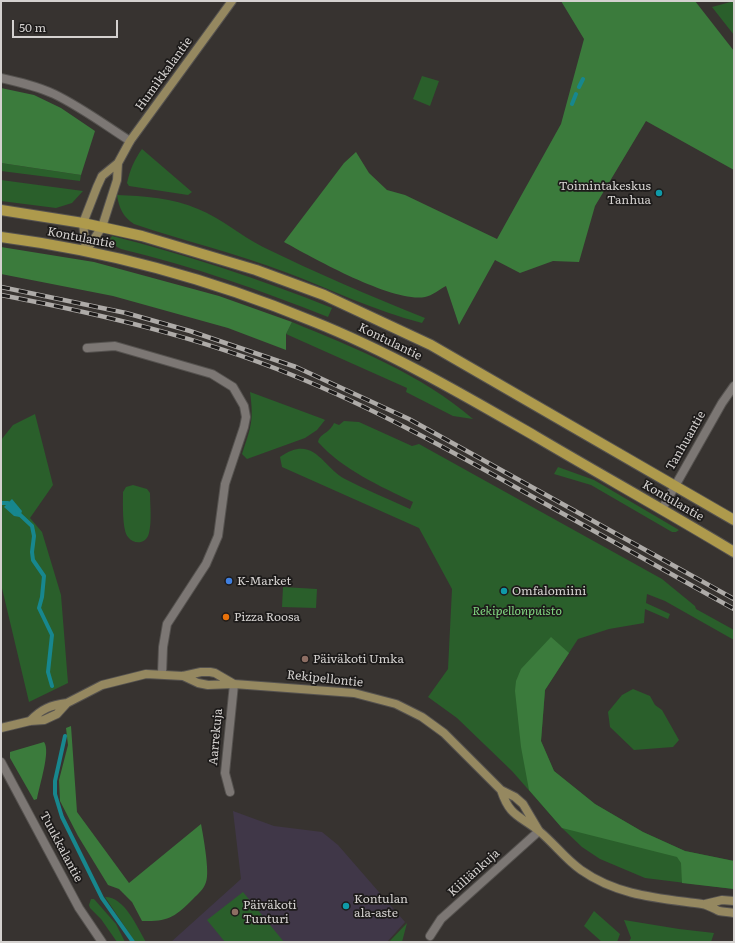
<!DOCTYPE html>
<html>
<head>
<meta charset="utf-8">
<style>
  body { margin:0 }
  #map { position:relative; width:735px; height:943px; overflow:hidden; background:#373330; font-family:Literata,serif }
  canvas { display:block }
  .frame { position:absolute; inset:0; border:2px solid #d4d1cf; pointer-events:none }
  .scale { position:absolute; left:12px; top:20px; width:106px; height:18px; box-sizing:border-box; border:2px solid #d4d1cf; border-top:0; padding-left:5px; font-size:12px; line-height:14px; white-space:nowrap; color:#d4d1cf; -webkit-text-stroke:3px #1d1b1a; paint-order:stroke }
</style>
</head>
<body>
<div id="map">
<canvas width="735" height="943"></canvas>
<div class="frame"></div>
<div class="scale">50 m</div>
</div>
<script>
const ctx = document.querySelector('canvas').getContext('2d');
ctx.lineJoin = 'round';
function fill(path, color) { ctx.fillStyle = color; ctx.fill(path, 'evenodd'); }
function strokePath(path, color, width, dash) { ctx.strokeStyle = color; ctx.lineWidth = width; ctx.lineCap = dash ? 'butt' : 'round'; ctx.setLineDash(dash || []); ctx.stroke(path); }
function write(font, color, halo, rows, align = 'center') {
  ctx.font = font + ' Literata,serif'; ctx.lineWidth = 3.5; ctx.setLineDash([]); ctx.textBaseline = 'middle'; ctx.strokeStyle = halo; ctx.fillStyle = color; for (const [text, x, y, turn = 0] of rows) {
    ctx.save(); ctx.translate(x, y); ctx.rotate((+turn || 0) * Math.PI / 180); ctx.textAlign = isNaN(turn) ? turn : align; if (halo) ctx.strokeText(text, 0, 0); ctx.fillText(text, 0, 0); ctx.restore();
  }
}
fill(new Path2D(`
  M 233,811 L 274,826 L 322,832 L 338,845 L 405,922 L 387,942 L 171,942 L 241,879 Z`), '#403748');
fill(new Path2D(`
  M 734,1 L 734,35 L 712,7 Z
  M 422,76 L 439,81 L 430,106 L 413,99 Z
  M 142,149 L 192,192 L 188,195 L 129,186 L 127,183 C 130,170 134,160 142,149 Z
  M 1,163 L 81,175 L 80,181 L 1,171 Z
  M 1,180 L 83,191 L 72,203 L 56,208 L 1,201 Z
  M 117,195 C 144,196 173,198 198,209 C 221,218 241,236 263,247 C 316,273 370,296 425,318 L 422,323 C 374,311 331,289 285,272 C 236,253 184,241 134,224 C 123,217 119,208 117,195 Z
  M 112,236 C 187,255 260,279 332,308 L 328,317 C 260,290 192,266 121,249 L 117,247 L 110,239 Z
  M 292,322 C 355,348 421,374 473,419 L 453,416 L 406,392 L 407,388 L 286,334 Z
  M 250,392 L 323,419 L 325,420 L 317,430 L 305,438 L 247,459 L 242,454 C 251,427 254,421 250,392 Z
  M 35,414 L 53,485 L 30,518 L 42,532 L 61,595 L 68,683 L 29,702 L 1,584 L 1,440 L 13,425 Z
  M 344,421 L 359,422 L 412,446 L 419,444 L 662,579 L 695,606 L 696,609 L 734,630 L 734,640 L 665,601 L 647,594 L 646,603 L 670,614 L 668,619 L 645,609 L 644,623 L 609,629 L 578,639 L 545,690 L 541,741 L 554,771 L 595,804 L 643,832 L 685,851 L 734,861 L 734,889 L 645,878 L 600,859 L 582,847 L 562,828 L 512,771 L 457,718 L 428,697 L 448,669 L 452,589 L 419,528 L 282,467 L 280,457 C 314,433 323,468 345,479 C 366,490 389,499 410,509 L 413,502 C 380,486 343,470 318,442 C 320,433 329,434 334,423 L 339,425 Z
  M 558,467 L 594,480 L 679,530 L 676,532 L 672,532 L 591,485 L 554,474 Z
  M 133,485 L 147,489 L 150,493 C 150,505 152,521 149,533 C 147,543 135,546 128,537 C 122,530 123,503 123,492 L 126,487 Z
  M 283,587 L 317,589 L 316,608 L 282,607 Z
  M 633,689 L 650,696 L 655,705 L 662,710 L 679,740 L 673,747 L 634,750 L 610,727 L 608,712 L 622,695 Z
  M 243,892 L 284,942 L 225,942 L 207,920 Z
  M 105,897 C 125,897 137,927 146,942 L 135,942 Z
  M 91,899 L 94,899 L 116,924 L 125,942 L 117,942 L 101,919 L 90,908 L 89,905 Z
  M 594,911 L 620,934 L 617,942 L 602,942 L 584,926 Z
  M 624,920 L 679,929 L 714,933 L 711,942 L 629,942 L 631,938 Z
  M 407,923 L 402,942 L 389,942 Z`), '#2a5f2b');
fill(new Path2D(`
  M 561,1 L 695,1 L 734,51 L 734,170 L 646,121 L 595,206 L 579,262 L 553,261 L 520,273 L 495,260 L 459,325 L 446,286 C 440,289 432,296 425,297 C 393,303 313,258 284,242 L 344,163 L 356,152 L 369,173 L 387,190 L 405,195 L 497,239 L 561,124 L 584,39 Z
  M 1,88 L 34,95 L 61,108 L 95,131 L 81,175 L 1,163 Z
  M 1,247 L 94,262 L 219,296 L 292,322 L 286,334 L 286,350 L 228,328 L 113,296 L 1,274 Z
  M 551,637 L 569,653 L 545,690 L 541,741 L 554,771 L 595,804 L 643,832 L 685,851 L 734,861 L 734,889 L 682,883 L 681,863 L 677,857 L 562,828 L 529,790 L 521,747 L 515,691 L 516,681 L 521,669 Z
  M 71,726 L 77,812 L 129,883 L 201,824 C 203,835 210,872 206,882 C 204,889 198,894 193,899 C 175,917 168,922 142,921 L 132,902 L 119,889 L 108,885 L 78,836 L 60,801 L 59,780 L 68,745 L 66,728 Z
  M 44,742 C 51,751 39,786 37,799 L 34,800 L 10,758 L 10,752 Z`), '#3b7b3c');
fill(new Path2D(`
  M 12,499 L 22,511 L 20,517 L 14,516 L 4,507 Z`), '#17878e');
strokePath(new Path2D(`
  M 579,87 L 583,79
  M 572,104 L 576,94
  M 1,503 L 8,503 L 11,506
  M 17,512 L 32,526 L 34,536 L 32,552 L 33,560 L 44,576 L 42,597 L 39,608 L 52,635 L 48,672 L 52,686
  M 65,736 L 55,781 L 55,794 L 62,817 L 102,898 L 133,942`), '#17878e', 4);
const street = new Path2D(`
  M 1,78 C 19,82 37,86 54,94 C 81,107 105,125 130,141
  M 87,348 L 115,346 L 212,374 L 233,387 L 244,406 L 246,417 L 244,427 L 225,484 L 218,536 L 206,564 L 167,624 L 163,647 L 162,674
  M 662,509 L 722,403 L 734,386
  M 1,762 L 79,908 L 102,942
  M 230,792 L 225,773 L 234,684
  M 430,936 L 441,919 L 539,831`);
const secondary = new Path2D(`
  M 86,251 L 83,223 L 97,187 L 102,176 L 118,163 L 130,141 L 232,1
  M 86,251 L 102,227 L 117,180 L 118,163
  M 183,676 L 198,683 L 208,685 L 234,684 L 354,693 L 396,704 L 422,717 L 444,733 L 501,790 L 515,797 L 523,804 L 539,831
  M 30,721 C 41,709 51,705 67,703
  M 1,728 L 30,721 L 44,720 L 57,714 L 67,703 L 102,685 L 146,674 L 183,676 L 201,672 L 210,672 L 215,673 L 234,684
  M 501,790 C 510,817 519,815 539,831 C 554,843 565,859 581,870 C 618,896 659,898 702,904 C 708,905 713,908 719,911 C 724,912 729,912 734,913
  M 705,904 L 722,900 L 734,901`);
const primary = new Path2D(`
  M 1,210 L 83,223 L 142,236 L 256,270 L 324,295 L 431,345 L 734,520
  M 1,237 C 108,251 213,280 312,321 C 390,352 462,394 535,436 C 601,475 668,512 734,552`);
strokePath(street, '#55524f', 10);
strokePath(secondary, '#55524f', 10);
strokePath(primary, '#55524f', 12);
strokePath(street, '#7c7774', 8);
strokePath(secondary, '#958860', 8);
strokePath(primary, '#ae9a4c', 10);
const rail = new Path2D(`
  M 1,287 L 126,313 L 190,331 L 296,367 L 409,419 L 734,599
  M 1,295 C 100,314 199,337 292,375 C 376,409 455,453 533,497 C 600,534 667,572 734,609`);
strokePath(rail, '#aeaba8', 4.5);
strokePath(rail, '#1d1b1a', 3, [9]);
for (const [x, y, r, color] of [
  [659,193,4,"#0f9aa8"],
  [229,581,4,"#3f7fe0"],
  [504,591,4,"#0f9aa8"],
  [226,617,4,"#e8710a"],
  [305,659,4,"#8d6e63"],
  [346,906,4,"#0f9aa8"],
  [235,912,4,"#8d6e63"]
]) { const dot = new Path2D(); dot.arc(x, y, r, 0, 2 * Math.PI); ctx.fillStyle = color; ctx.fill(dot); strokePath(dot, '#1d1b1a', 1.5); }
write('12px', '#d4d1cf', '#1d1b1a', [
  ["Humikkalantie",164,74,-54],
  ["Kontulantie",81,238,11],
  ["Kontulantie",390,342,26],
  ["Tanhuantie",686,441,-60],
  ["Kontulantie",673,501,30],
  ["Rekipellontie",325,679,6],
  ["Aarrekuja",216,737,-85],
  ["Tuukkalantie",61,847,62],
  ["Kiiliänkuja",474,873,-42]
]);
write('12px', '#d4d1cf', '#1d1b1a', [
  ["Toimintakeskus",651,186,"right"],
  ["Tanhua",651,200,"right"],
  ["K-Market",237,581],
  ["Omfalomiini",512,591],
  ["Pizza Roosa",234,617],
  ["Päiväkoti Umka",313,659],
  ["Kontulan",354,899],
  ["ala-aste",354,913],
  ["Päiväkoti",243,905],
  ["Tunturi",243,919]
], 'left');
write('italic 12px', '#81d680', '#1d1b1a', [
  ["Rekipellonpuisto",517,611]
]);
</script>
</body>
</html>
